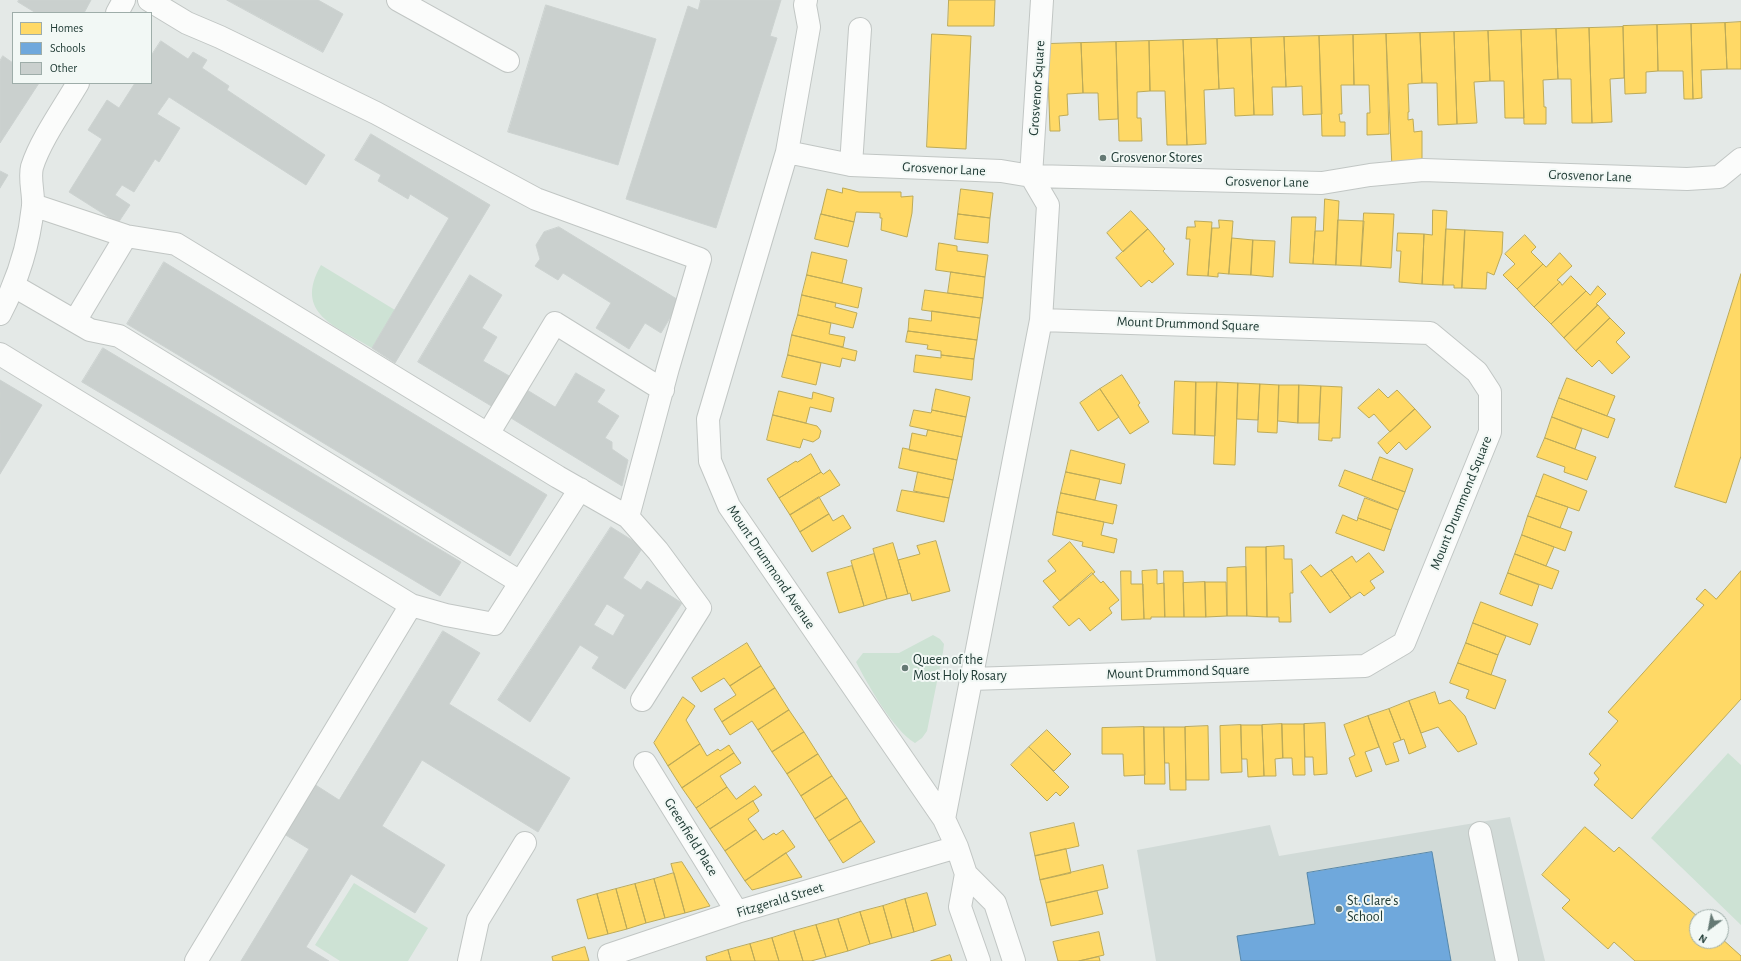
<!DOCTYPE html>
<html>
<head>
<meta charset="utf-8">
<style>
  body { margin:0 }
  #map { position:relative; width:1741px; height:961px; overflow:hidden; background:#e4e9e7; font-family:"Alegreya Sans",sans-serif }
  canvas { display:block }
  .legend { position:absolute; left:12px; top:12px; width:140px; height:72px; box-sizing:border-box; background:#f2f8f5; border:1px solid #9eada9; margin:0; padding:5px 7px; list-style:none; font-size:12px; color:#213c36 }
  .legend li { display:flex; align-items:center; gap:8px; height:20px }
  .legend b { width:20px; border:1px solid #9eada9 }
  .north { position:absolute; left:1689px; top:909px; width:40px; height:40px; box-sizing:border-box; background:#f2f8f5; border:1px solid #9eada9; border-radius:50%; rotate:212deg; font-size:11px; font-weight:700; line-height:16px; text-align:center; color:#213c36 }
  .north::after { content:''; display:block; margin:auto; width:14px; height:18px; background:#657974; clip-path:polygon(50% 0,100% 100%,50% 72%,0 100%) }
</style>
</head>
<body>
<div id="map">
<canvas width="1741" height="961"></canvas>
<ul class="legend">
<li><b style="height:11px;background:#ffd966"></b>Homes</li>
<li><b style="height:11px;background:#6fa8dc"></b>Schools</li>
<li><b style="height:11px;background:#cad0ce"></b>Other</li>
</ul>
<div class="north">N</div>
</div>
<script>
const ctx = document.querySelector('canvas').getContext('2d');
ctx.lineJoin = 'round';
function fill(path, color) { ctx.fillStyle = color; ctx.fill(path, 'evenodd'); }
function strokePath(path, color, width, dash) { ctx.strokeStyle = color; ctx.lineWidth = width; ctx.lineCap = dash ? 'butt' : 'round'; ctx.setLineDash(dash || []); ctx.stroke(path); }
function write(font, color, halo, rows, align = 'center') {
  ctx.font = font + ' "Alegreya Sans",sans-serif'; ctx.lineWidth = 4; ctx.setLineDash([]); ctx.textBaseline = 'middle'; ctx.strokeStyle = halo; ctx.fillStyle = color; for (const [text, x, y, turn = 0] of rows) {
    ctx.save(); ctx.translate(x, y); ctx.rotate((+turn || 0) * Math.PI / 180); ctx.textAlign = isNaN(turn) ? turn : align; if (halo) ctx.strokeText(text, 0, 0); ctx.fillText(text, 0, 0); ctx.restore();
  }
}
fill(new Path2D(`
  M 1510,817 L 1545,961 L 1156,961 L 1137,850 L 1270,825 L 1279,856 Z`), '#d1dad7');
fill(new Path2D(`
  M 321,265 L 395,310 L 372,348 C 336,326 293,314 321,265 Z
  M 933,635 L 940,639 L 944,644 L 943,652 L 927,731 L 922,738 L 915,743 C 893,730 868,685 856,662 L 863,653 L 899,653 Z
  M 1728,753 L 1741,765 L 1741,925 L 1651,838 Z
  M 354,883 L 428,928 L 408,961 L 340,961 L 315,945 Z`), '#cde2d4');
const homes = new Path2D(`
  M 949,0 L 995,0 L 994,26 L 948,26 Z
  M 1741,22 L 1741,69 L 1727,69 L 1725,23 Z
  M 1725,23 L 1727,69 L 1701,70 L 1702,98 L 1693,99 L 1691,24 Z
  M 1691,24 L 1693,99 L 1684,99 L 1683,71 L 1658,71 L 1657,25 Z
  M 1657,25 L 1658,71 L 1646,72 L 1646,93 L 1625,94 L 1623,26 Z
  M 1623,27 L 1624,78 L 1610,79 L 1612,122 L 1592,123 L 1589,28 Z
  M 1589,28 L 1592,123 L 1572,123 L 1571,79 L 1558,79 L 1556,29 Z
  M 1556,29 L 1558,79 L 1543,80 L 1544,107 L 1546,107 L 1546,124 L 1524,124 L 1521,30 Z
  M 1521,30 L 1524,118 L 1505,118 L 1504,81 L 1490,81 L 1488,31 Z
  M 1488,31 L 1490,81 L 1474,82 L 1477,123 L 1457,124 L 1454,32 Z
  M 1454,32 L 1457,124 L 1438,125 L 1437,83 L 1422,83 L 1420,33 Z
  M 1420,33 L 1422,83 L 1408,84 L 1409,112 L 1408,112 L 1408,120 L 1413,119 L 1414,132 L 1422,131 L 1422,167 L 1392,168 L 1386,34 Z
  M 932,34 L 971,36 L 966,149 L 927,147 Z
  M 1386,34 L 1389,134 L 1367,135 L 1367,113 L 1370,113 L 1369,85 L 1354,85 L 1353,35 Z
  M 1353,35 L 1354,85 L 1341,85 L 1342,114 L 1339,114 L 1340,122 L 1345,122 L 1345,136 L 1322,136 L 1319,36 Z
  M 1319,36 L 1322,114 L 1303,115 L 1302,86 L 1286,87 L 1284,37 Z
  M 1284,37 L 1286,87 L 1272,87 L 1273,115 L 1254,115 L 1251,38 Z
  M 1251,38 L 1254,115 L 1235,116 L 1234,88 L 1219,89 L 1217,39 Z
  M 1217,39 L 1219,89 L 1204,90 L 1206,144 L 1187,145 L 1183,40 Z
  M 1183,40 L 1187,145 L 1167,145 L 1165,91 L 1150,91 L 1149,41 Z
  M 1149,41 L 1150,91 L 1137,92 L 1137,118 L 1141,118 L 1142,141 L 1119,141 L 1116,42 Z
  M 1116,42 L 1118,119 L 1099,120 L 1098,93 L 1083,93 L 1081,43 Z
  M 1081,43 L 1083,93 L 1067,94 L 1068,115 L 1059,116 L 1060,131 L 1050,131 L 1047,44 Z
  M 843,188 L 859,192 L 901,192 L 901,197 L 913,196 L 912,213 L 907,237 L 881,230 L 882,218 L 880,218 L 880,213 L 856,212 L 854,222 L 821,214 L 827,189 L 842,193 Z
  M 961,189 L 993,193 L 990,218 L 958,214 Z
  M 1325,199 L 1339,201 L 1336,265 L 1313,264 L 1315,231 L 1323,231 Z
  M 1433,210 L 1447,211 L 1443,285 L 1422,284 L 1424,234 L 1432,235 Z
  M 1131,211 L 1148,229 L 1123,252 L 1107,233 Z
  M 1364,213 L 1394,214 L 1391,268 L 1361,266 Z
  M 821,214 L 854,222 L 848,247 L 815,239 Z
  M 958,214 L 990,218 L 988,243 L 955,239 Z
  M 1292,217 L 1316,217 L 1313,264 L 1290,263 Z
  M 1219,220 L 1233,221 L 1229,274 L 1218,273 L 1218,277 L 1208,276 L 1212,228 L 1219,228 Z
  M 1338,220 L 1364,221 L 1361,266 L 1336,265 Z
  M 1195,221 L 1212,222 L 1208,276 L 1187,275 L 1190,239 L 1186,239 L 1187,227 L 1195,227 Z
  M 1148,229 L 1165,249 L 1163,251 L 1174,264 L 1152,283 L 1149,280 L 1141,287 L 1116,258 Z
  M 1446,229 L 1465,230 L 1462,288 L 1454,288 L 1454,285 L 1443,285 Z
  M 1465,230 L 1503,232 L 1502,253 L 1494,275 L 1487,272 L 1486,289 L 1462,288 Z
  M 1398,233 L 1424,234 L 1422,284 L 1399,282 L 1401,251 L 1397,251 Z
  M 1525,235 L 1536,247 L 1531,252 L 1543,264 L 1517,289 L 1503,275 L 1515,264 L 1505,254 Z
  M 1232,238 L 1253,240 L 1251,275 L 1229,274 Z
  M 1253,240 L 1275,241 L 1273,277 L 1251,275 Z
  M 939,243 L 957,246 L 957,251 L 988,255 L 985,277 L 936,270 Z
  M 812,252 L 847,260 L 842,283 L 807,275 Z
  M 1560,253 L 1572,266 L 1557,280 L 1560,282 L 1534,307 L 1517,289 L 1543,264 L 1546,267 Z
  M 951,272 L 985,277 L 983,298 L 948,293 Z
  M 1741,274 L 1741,456 L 1726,503 L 1675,487 Z
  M 807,275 L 862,288 L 858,308 L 802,295 Z
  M 1571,276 L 1586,291 L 1551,324 L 1534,307 L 1560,282 L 1562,285 Z
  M 1598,286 L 1606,294 L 1596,304 L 1598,305 L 1564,338 L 1551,324 L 1586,291 L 1590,295 Z
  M 925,290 L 983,298 L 980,318 L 922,310 Z
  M 802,295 L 836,303 L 835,307 L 857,313 L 853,328 L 798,315 Z
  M 1598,305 L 1610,318 L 1576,351 L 1564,338 Z
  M 932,311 L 980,318 L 977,340 L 908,331 L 909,318 L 931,321 Z
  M 798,315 L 831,323 L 829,334 L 845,337 L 843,347 L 792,335 Z
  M 1610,318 L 1625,333 L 1616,342 L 1630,357 L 1612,374 L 1599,360 L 1592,367 L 1576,351 Z
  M 908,331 L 977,340 L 974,359 L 941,355 L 941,351 L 927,349 L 928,345 L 906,342 Z
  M 792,335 L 857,351 L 855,361 L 842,358 L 840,367 L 788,355 Z
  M 788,355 L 821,363 L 816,385 L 782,377 Z
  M 916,355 L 941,358 L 941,355 L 974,359 L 972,380 L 914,372 Z
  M 1122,375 L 1140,403 L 1138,405 L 1149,422 L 1130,434 L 1100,389 Z
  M 1567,378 L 1615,396 L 1607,416 L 1559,398 Z
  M 1175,381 L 1196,382 L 1195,435 L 1173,434 Z
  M 1196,382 L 1217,382 L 1215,436 L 1195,435 Z
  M 1217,382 L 1238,383 L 1235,465 L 1214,464 Z
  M 1238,383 L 1260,384 L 1258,420 L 1237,419 Z
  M 1260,384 L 1279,385 L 1277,433 L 1258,432 Z
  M 1279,385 L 1299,385 L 1298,423 L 1278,421 Z
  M 1299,385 L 1321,386 L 1319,423 L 1298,423 Z
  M 1321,386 L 1342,387 L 1340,438 L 1332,438 L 1332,441 L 1319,440 Z
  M 936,389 L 970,397 L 966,417 L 932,410 Z
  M 1100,389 L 1119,417 L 1098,431 L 1080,403 Z
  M 1379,389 L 1388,398 L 1397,390 L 1415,409 L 1390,432 L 1374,414 L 1369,418 L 1358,408 Z
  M 779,391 L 812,399 L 813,392 L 834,398 L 831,412 L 810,407 L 806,423 L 773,415 Z
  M 1559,398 L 1615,419 L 1608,438 L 1552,417 Z
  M 1415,409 L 1431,427 L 1406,450 L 1399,442 L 1387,454 L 1378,443 Z
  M 914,410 L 931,413 L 932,410 L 966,417 L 962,437 L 910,426 Z
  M 773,415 L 817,426 L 821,431 L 819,438 L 813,442 L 803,439 L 800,448 L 767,440 Z
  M 1552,417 L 1582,429 L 1575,449 L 1545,438 Z
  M 928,430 L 962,437 L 957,460 L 909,450 L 912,433 L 926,436 Z
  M 1545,438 L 1596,457 L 1587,480 L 1564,472 L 1565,467 L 1537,457 Z
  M 903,448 L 957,460 L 953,480 L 899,468 Z
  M 1071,450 L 1125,464 L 1121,484 L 1066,472 Z
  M 811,454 L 821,472 L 779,498 L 767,479 L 796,461 L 797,462 Z
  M 1380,457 L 1413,469 L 1405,492 L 1372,480 Z
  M 830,470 L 840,485 L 790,515 L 779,498 L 821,472 L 823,474 Z
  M 1345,470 L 1405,492 L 1398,510 L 1339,486 Z
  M 918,472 L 953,480 L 949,498 L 914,491 Z
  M 1066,472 L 1100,479 L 1095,500 L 1061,493 Z
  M 1544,474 L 1587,491 L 1579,511 L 1536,496 Z
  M 902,490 L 949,498 L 944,522 L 897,511 Z
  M 1061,493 L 1117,505 L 1113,524 L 1057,512 Z
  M 1536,496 L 1568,507 L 1560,528 L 1528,516 Z
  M 819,497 L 829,514 L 800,532 L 790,515 Z
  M 1365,498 L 1398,510 L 1391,530 L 1358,518 Z
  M 1057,512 L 1104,522 L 1101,535 L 1117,539 L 1114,553 L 1082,546 L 1083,542 L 1053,535 Z
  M 829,514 L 833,521 L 843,515 L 851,528 L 812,552 L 800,532 Z
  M 1343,515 L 1357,521 L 1358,518 L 1391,530 L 1384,551 L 1336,533 Z
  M 1528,516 L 1572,532 L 1565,551 L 1522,535 Z
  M 1522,535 L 1554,547 L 1546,566 L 1515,554 Z
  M 936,541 L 950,591 L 912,601 L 910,593 L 908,594 L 898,560 L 920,554 L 917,546 Z
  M 1070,542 L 1095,572 L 1060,601 L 1043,581 L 1056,571 L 1048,561 Z
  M 893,543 L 908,594 L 887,599 L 873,549 Z
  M 1284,546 L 1284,559 L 1292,559 L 1293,593 L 1290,593 L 1291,622 L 1279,622 L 1279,617 L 1267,617 L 1266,547 Z
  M 1246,547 L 1266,547 L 1267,617 L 1247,616 Z
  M 1369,553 L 1384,572 L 1370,581 L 1375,588 L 1364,596 L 1360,592 L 1351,598 L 1331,570 L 1352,556 L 1356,562 Z
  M 874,554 L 887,599 L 864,606 L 851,561 Z
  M 1515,554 L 1559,571 L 1552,589 L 1508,573 Z
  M 1311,565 L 1321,577 L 1331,570 L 1351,598 L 1330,613 L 1301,572 Z
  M 852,566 L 864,606 L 839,613 L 827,573 Z
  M 1246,567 L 1247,616 L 1227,616 L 1227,568 Z
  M 1157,570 L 1157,584 L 1164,583 L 1165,617 L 1151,617 L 1151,619 L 1144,619 L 1142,571 Z
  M 1121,571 L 1131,571 L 1131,584 L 1143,584 L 1144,619 L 1122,620 Z
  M 1164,571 L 1183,571 L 1184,617 L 1165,617 Z
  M 1741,571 L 1741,699 L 1632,819 L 1594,785 L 1599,779 L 1594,773 L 1601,765 L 1589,754 L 1618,721 L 1608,712 L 1704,605 L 1696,599 L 1705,589 L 1716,599 Z
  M 1092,573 L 1101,583 L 1103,581 L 1119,600 L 1109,608 L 1112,613 L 1090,631 L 1079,618 L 1069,626 L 1053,607 Z
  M 1508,573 L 1539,585 L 1532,606 L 1500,594 Z
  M 1205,582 L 1226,582 L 1227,616 L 1206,617 Z
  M 1205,582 L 1206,617 L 1184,617 L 1183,583 Z
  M 1481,602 L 1538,624 L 1530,645 L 1473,623 Z
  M 1473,623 L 1506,636 L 1498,655 L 1466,643 Z
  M 747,643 L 761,666 L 730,686 L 724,678 L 701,692 L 692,678 Z
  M 1466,643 L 1498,655 L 1491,675 L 1458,663 Z
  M 1458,663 L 1506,680 L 1495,709 L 1466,698 L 1469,690 L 1450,683 Z
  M 761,666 L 775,688 L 722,722 L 714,709 L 736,695 L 730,686 Z
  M 775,688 L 789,710 L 758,730 L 752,721 L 730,735 L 722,722 Z
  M 1435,692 L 1439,704 L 1450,700 L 1465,716 L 1477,744 L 1458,752 L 1438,727 L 1421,733 L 1409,701 Z
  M 683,697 L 695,706 L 686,720 L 700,744 L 668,766 L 654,743 Z
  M 1409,701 L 1426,747 L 1409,754 L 1404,739 L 1401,740 L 1389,709 Z
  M 1389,709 L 1401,740 L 1393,743 L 1399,761 L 1386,765 L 1368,716 Z
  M 789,710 L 804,732 L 772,752 L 758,730 Z
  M 1368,716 L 1379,747 L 1365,752 L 1372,771 L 1356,777 L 1349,758 L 1355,755 L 1344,725 Z
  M 1325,723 L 1327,774 L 1314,775 L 1313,757 L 1305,757 L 1304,724 Z
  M 1282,724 L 1283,758 L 1275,759 L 1276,776 L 1264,776 L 1262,725 Z
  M 1282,724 L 1304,724 L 1305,775 L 1293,775 L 1292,758 L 1283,758 Z
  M 1241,725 L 1262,725 L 1264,776 L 1248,777 L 1247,759 L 1242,759 Z
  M 1241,725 L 1242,772 L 1221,773 L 1220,726 Z
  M 1208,726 L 1209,780 L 1186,780 L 1185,727 Z
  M 1144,727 L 1164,727 L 1165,784 L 1145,784 Z
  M 1144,727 L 1145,775 L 1124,776 L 1123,754 L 1102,754 L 1102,728 Z
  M 1164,727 L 1185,727 L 1186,790 L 1170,790 L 1169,763 L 1165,763 Z
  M 1047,730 L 1071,754 L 1054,771 L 1029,747 Z
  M 804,732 L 818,754 L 787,774 L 772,752 Z
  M 700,744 L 707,756 L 718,749 L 720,751 L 729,745 L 734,753 L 682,788 L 668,766 Z
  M 1029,747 L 1069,787 L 1060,796 L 1056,792 L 1047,801 L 1011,765 Z
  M 734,753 L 741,763 L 720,776 L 727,787 L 696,808 L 682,788 Z
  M 818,754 L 832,776 L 801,796 L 787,774 Z
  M 832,776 L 847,798 L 815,819 L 801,796 Z
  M 755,786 L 762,795 L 710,829 L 696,808 L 727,787 L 736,799 Z
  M 847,798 L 861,821 L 829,841 L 815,819 Z
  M 753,801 L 759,811 L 748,819 L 756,830 L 725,851 L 710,829 Z
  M 861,821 L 875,842 L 843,863 L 829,841 Z
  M 1074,823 L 1079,846 L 1035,856 L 1030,833 Z
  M 1585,827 L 1614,852 L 1619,847 L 1698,917 L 1697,941 L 1721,941 L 1721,938 L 1741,956 L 1741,961 L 1635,961 L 1614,942 L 1608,949 L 1562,908 L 1570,900 L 1542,875 Z
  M 756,830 L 763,840 L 774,833 L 776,835 L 783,830 L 795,847 L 745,881 L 725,851 Z
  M 1066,849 L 1071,873 L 1040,880 L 1035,856 Z
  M 786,853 L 802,877 L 752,890 L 745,881 Z
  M 682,862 L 710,906 L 685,913 L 671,864 Z
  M 1103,865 L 1108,888 L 1046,903 L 1040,880 Z
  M 674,873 L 685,913 L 665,918 L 654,879 Z
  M 654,879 L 665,918 L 646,923 L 635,884 Z
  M 635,884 L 646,923 L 627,929 L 616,889 Z
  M 616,889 L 627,929 L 608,934 L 597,894 Z
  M 1097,891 L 1103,914 L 1051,926 L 1046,903 Z
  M 927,893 L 936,925 L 914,932 L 905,899 Z
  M 597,894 L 608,934 L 588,939 L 577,900 Z
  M 905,899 L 914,932 L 892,938 L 883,906 Z
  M 883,906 L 892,938 L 870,944 L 860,912 Z
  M 860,912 L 870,944 L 848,951 L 838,919 Z
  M 838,919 L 848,951 L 826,957 L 816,925 Z
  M 816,925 L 826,957 L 811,961 L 803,961 L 794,931 Z
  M 794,931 L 803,961 L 779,961 L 772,938 Z
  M 1099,932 L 1104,955 L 1079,961 L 1058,961 L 1053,942 Z
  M 772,938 L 779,961 L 755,961 L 750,944 Z
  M 750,944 L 755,961 L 731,961 L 728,950 Z
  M 585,947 L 589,961 L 553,961 L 552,957 Z
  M 728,950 L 731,961 L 707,961 L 706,957 Z
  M 950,955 L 952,961 L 931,961 Z
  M 1099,957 L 1100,961 L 1079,961 Z`);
fill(homes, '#ffd966');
strokePath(homes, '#bcaa58', 1);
const schools = new Path2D(`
  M 1432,852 L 1451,961 L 1241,961 L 1237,936 L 1315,924 L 1307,873 Z`);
fill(schools, '#6fa8dc');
strokePath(schools, '#5888aa', 1);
const building = new Path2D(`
  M 19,0 L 91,0 L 84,13 L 36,13 L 18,2 Z
  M 227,0 L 318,0 L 343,14 L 323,52 Z
  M 701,0 L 781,0 L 770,36 L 777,38 L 716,228 L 626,199 L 688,6 L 698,10 Z
  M 546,5 L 656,39 L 618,165 L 508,132 Z
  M 161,41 L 188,59 L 193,52 L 207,60 L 202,68 L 229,86 L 227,90 L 325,155 L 306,185 L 169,97 L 157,114 L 180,128 L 159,162 L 155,159 L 134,192 L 122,185 L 115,195 L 130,205 L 118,223 L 69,192 L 102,139 L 88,130 L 107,100 L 119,108 L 135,83 L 151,83 L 151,56 Z
  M 3,56 L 13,63 L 13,83 L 39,83 L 0,143 L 0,61 Z
  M 371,134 L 490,205 L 395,363 L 372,348 L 449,218 L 410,194 L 408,199 L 378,181 L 381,175 L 355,160 Z
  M 0,171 L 8,175 L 0,188 Z
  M 559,227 L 680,301 L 661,333 L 645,323 L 629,349 L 596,328 L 611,303 L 563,273 L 558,280 L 535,266 L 540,259 L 536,245 L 544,232 Z
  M 164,262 L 547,495 L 510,556 L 127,324 Z
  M 470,275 L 502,295 L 482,328 L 497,337 L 483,361 L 511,377 L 493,407 L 418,362 Z
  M 103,348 L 461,562 L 440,596 L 82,382 Z
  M 576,373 L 605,390 L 597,402 L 619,416 L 605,438 L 612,442 L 612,449 L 628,460 L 622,486 L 511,418 L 527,390 L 555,407 Z
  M 0,380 L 42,405 L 0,474 Z
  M 611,527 L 643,547 L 623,578 L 641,590 L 647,581 L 682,603 L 625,689 L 592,668 L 599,657 L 580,645 L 530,722 L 498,700 ZM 607,604 L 625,615 L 613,636 L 594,625 Z
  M 443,631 L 480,653 L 449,704 L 570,778 L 538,832 L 422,760 L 382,826 L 445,865 L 415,913 L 351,874 L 306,947 L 329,961 L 241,961 L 309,849 L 284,834 L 314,784 L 339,800 Z`);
fill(building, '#cad0ce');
strokePath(building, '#ccd2d0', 1);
const minor = new Path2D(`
  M 149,0 L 187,23 L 220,37 L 376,113 L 536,199 L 700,259 L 668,368 L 628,517
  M 398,0 L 508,61
  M 806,0 L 805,5 L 809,27 L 787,152 L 708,419 L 710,461 L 729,506 L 944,819 L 957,847 L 966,874 L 995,903 L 1014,961
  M 117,13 L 124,0
  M 787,152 L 851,165 L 1001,171 L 1031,176 L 1322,183 L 1370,175 L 1423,170 L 1687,179 L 1719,177 L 1741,159
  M 851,165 L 860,29
  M 33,205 L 126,236 L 176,244 L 558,477 L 628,517 L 658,551 L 700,608 L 642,700
  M 14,286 L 90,330 L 119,336 L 520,582
  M 0,314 C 18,280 29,245 33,206 C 34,194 29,179 32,167 C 40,141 64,107 78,83
  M 75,321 L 126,236
  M 0,354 L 411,605 L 446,615 L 494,624 L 580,489
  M 488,434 L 555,323 L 663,390
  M 971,679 L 1365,666 L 1404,643 L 1490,432 L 1490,392 L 1477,372 L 1430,333 L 1041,320
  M 645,763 L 737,912
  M 944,819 L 1041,320 L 1048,205 L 1031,176 L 1042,0
  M 1480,833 L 1507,961
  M 966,874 L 960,907 L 979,961
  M 196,961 L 411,605
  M 469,961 L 478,920 L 525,843
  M 611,961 L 609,955 L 737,912 L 957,847`);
strokePath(minor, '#c1c6c4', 24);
strokePath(minor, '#fbfcfb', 22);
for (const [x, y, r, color] of [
  [1103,158,4,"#657974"],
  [905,668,4,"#657974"],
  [1339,909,4,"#657974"]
]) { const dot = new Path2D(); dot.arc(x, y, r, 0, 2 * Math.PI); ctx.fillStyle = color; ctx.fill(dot); strokePath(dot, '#f2f8f5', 1.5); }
write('14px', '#213c36', '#f2f8f5', [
  ["Grosvenor Square",1037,88,-86],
  ["Grosvenor Lane",944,169,3],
  ["Grosvenor Lane",1590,176,2],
  ["Grosvenor Lane",1267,182,1],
  ["Mount Drummond Square",1188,324,2],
  ["Mount Drummond Square",1461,503,-68],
  ["Mount Drummond Avenue",771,567,56],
  ["Mount Drummond Square",1178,672,-2],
  ["Greenfield Place",691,837,58],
  ["Fitzgerald Street",780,900,-17]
]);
write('14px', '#213c36', '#f2f8f5', [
  ["Grosvenor Stores",1111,158],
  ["Queen of the",913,660],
  ["Most Holy Rosary",913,676],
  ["St. Clare's",1347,901],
  ["School",1347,917]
], 'left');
</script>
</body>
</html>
